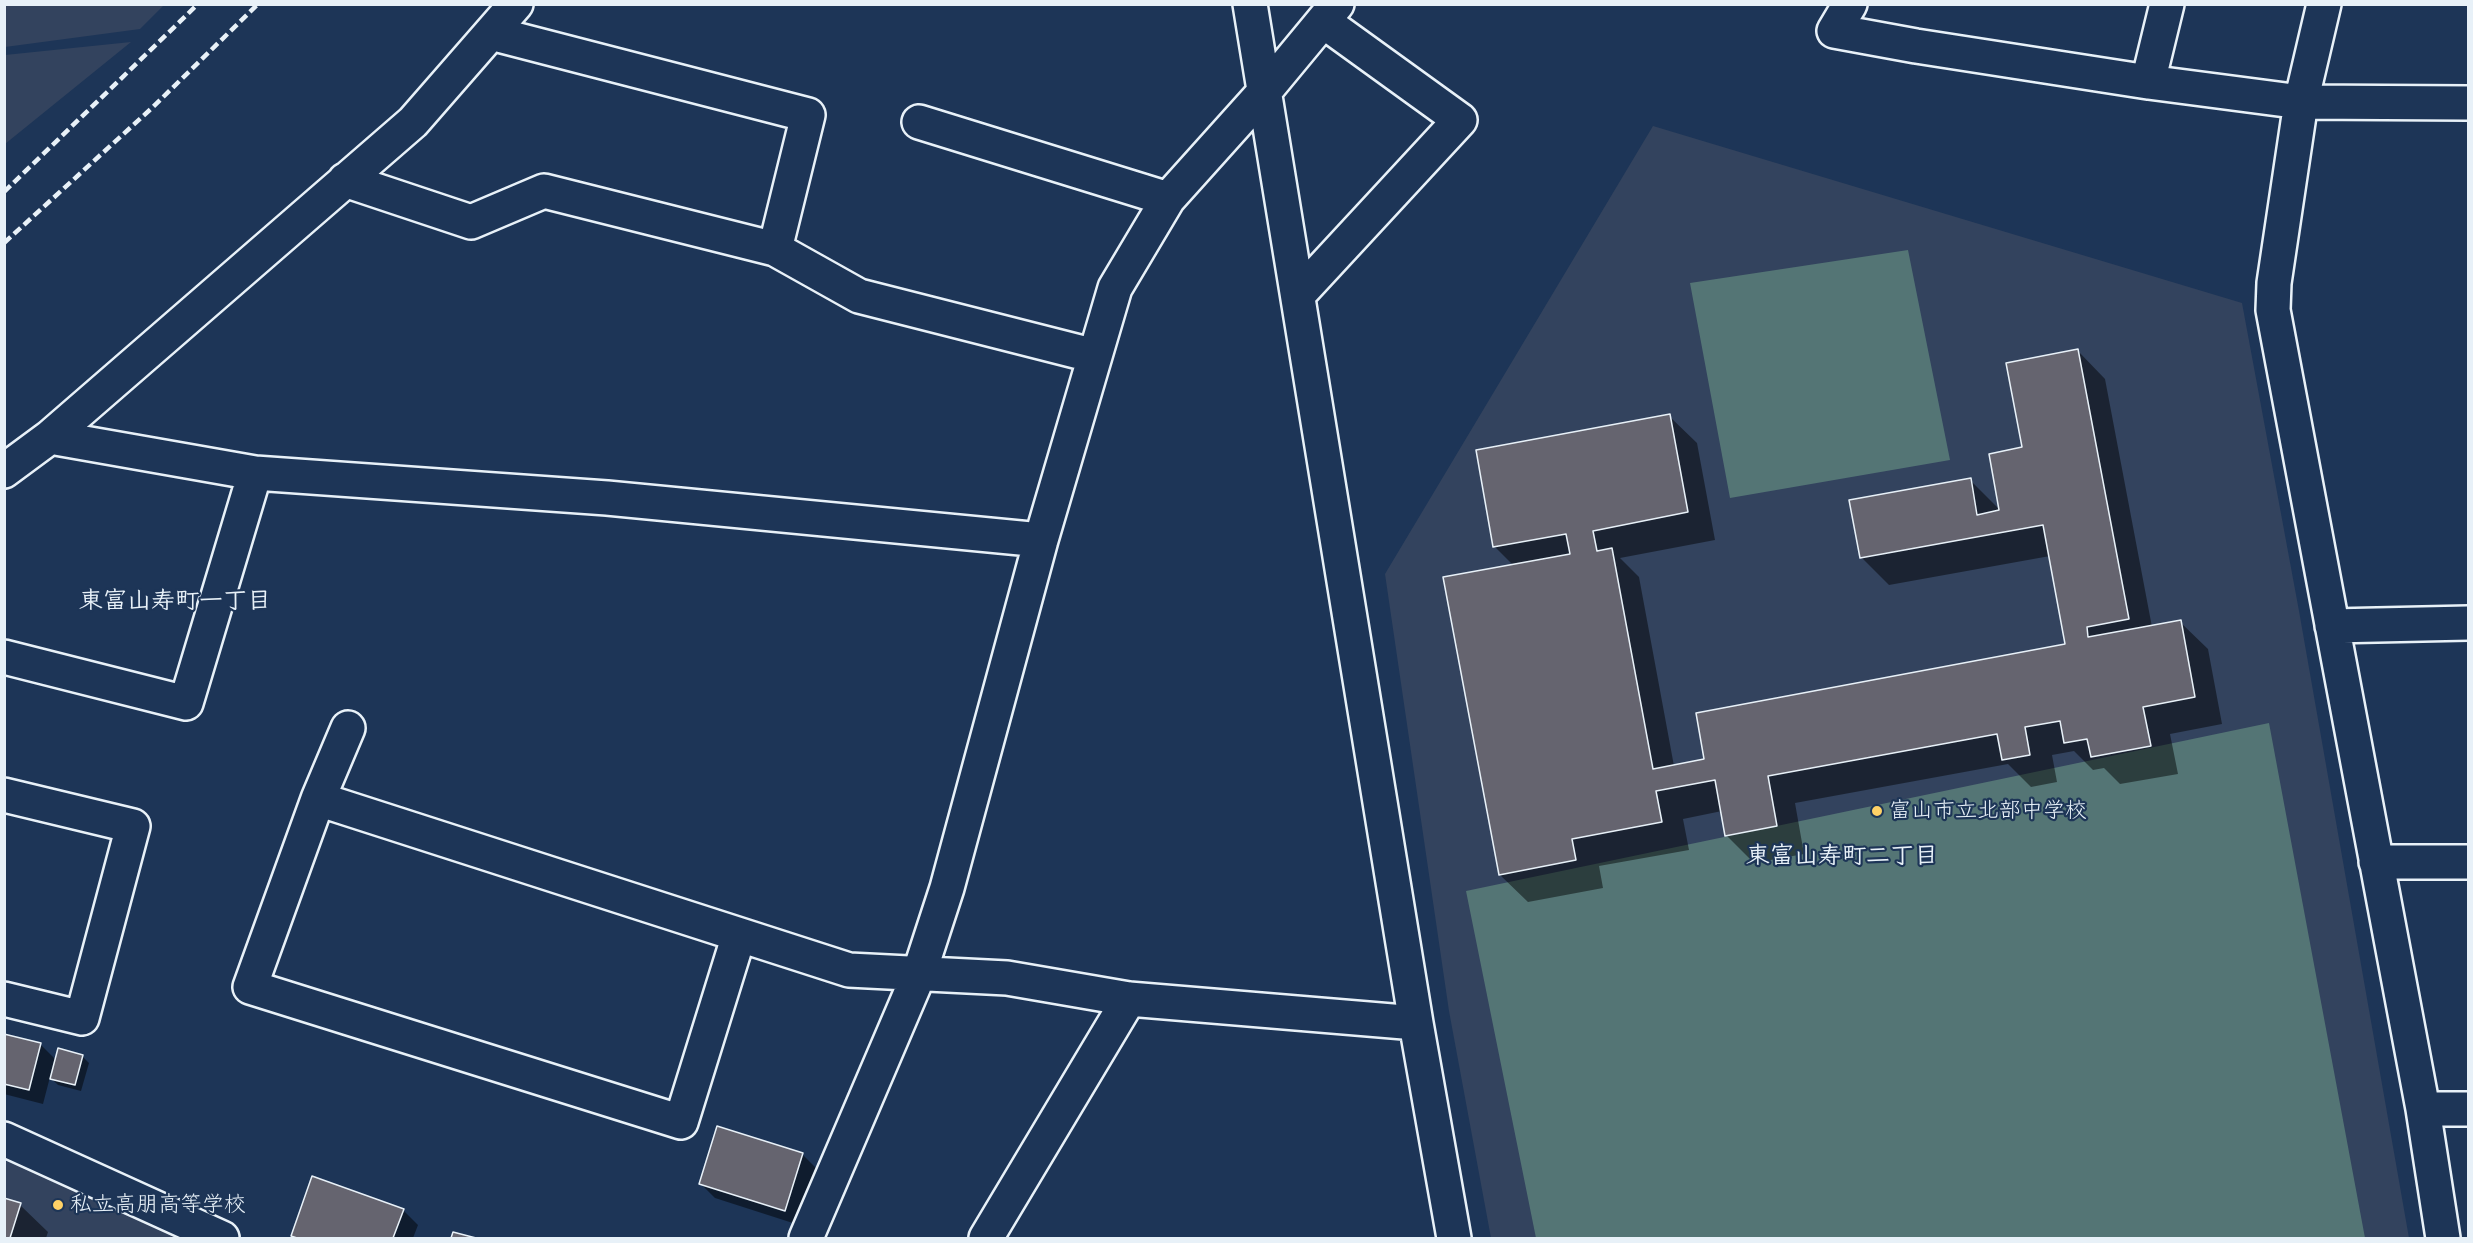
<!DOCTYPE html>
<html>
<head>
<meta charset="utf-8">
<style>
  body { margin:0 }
  #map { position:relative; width:2473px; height:1243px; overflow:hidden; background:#1d3557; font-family:"Comic Neue",sans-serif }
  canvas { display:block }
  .frame { position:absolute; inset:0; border:6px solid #e8f1f8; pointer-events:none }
</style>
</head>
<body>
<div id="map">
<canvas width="2473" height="1243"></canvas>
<div class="frame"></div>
</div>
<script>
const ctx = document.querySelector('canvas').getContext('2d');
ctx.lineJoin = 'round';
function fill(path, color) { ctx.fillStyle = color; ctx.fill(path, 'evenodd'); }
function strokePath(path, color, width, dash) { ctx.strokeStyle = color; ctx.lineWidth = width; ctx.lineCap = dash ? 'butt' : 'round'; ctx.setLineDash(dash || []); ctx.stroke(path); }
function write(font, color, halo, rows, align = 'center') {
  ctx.font = font + ' "Comic Neue","Klee One",sans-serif'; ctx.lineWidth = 4.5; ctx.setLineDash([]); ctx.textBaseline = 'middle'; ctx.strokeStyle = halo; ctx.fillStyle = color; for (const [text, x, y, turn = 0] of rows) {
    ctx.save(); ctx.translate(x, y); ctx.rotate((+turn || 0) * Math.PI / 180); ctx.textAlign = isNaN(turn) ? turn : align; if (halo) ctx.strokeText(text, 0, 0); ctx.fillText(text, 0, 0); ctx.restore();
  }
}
fill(new Path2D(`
  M 4,5 L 5,4 L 164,5 L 140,29 L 5,47 Z
  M 131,42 L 5,144 L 5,55 Z
  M 1653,126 L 2242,303 L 2299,611 L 2409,1238 L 1491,1238 L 1449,1011 L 1385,574 Z
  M 4,1161 L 41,1171 L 183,1238 L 5,1238 Z`), '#33435e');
fill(new Path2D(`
  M 1908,250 L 1950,460 L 1730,498 L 1690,283 Z
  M 2269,723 L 2365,1238 L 1536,1238 L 1466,891 Z`), '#547575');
fill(new Path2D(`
  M 2078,351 L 2105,379 L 2152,627 L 2180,622 L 2208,649 L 2222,724 L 2170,734 L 2178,774 L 2120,784 L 2104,768 L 2093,770 L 2074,751 L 2052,755 L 2057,782 L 2031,787 L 2008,764 L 1795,803 L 1804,854 L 1754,863 L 1726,835 L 1722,811 L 1683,819 L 1689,850 L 1599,866 L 1603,888 L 1528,902 L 1500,875 L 1514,566 L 1495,547 L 1477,452 L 1669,416 L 1697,443 L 1715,540 L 1620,558 L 1639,577 L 1674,766 L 1706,760 L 2067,646 L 2050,556 L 1889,585 L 1861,557 L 1970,480 L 2001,511 L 2024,449 Z
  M 4,1035 L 40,1044 L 56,1060 L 82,1056 L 89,1063 L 81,1091 L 58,1085 L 50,1077 L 43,1104 L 4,1094 Z
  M 718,1128 L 803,1155 L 817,1169 L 799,1225 L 715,1198 L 701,1184 Z
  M 4,1200 L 20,1205 L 48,1232 L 46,1238 L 4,1238 Z
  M 403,1210 L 418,1225 L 413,1238 L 295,1238 L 292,1236 Z`), '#0007');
const building = new Path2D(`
  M 2078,349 L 2129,619 L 2087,627 L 2088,637 L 2181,620 L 2195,697 L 2143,707 L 2151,746 L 2091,757 L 2087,739 L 2064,743 L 2060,721 L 2025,727 L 2030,755 L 2002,760 L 1997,734 L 1768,776 L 1777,826 L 1725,836 L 1715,780 L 1656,791 L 1662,822 L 1572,839 L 1576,860 L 1499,875 L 1443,577 L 1570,554 L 1566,534 L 1493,547 L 1476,450 L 1670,414 L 1688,512 L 1593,531 L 1597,551 L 1612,548 L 1653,769 L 1704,759 L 1696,713 L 2065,644 L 2043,525 L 1860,558 L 1849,500 L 1971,478 L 1977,515 L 1999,510 L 1989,454 L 2022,447 L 2006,363 Z
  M 4,1034 L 41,1043 L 29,1090 L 4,1084 Z
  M 58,1048 L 83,1055 L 75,1085 L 50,1079 Z
  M 717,1126 L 803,1153 L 785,1211 L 699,1184 Z
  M 312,1176 L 404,1209 L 393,1238 L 297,1238 L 291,1236 Z
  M 4,1198 L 21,1203 L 10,1238 L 4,1238 Z
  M 453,1232 L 476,1238 L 451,1238 Z`);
fill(building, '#65646f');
strokePath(building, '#e8f1f8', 1.5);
const minor = new Path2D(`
  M 1250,4 L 1416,1023 L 1454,1238
  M 1850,4 L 1834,31 L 1916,46 L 2148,82 L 2167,4
  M 2324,4 L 2301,102 L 2274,283 L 2273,310 L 2423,1109 L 2443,1238
  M 491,33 L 808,115 L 775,249
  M 2148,82 L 2301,102 L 2468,103
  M 919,122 L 1168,199
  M 345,180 L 471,222 L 544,191 L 775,249 L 859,296 L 1095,356
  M 1298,295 L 1460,120 L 1323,21
  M 50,437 L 255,473 L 607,498 L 1041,540
  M 4,471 L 50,437 L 413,122 L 516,4
  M 2332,626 L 2468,623
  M 4,657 L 186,703 L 255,473
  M 4,795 L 133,826 L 82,1018 L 4,999
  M 318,799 L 348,728
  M 2376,862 L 2468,862
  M 739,935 L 681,1122 L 250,987 L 318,799 L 849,970 L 1007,978 L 1129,999 L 1416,1023
  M 2423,1109 L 2468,1109
  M 4,1139 L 222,1238
  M 806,1238 L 919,974 L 947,888 L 1041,540 L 1115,288 L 1168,199 L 1265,91 L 1337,4
  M 986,1238 L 1129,999`);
strokePath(minor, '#e8f1f8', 38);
strokePath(minor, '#1d3557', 33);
strokePath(new Path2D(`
  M 4,192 L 198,4
  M 4,243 L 153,107 L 258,4`), '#e8f1f8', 4.5, [9, 4.5]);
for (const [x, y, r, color] of [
  [1877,811,6,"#ffd166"],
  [58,1205,6,"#ffd166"]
]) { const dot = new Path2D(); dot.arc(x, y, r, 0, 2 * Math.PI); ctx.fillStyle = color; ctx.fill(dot); strokePath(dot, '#1d3557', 2); }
write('22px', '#e8f1f8', '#1d3557', [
  ["富山市立北部中学校",1889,811],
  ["私立高朋高等学校",70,1205]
], 'left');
write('bold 24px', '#e8f1f8', '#1d3557', [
  ["東富山寿町一丁目",175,601],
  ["東富山寿町二丁目",1842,856]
]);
</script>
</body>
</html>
